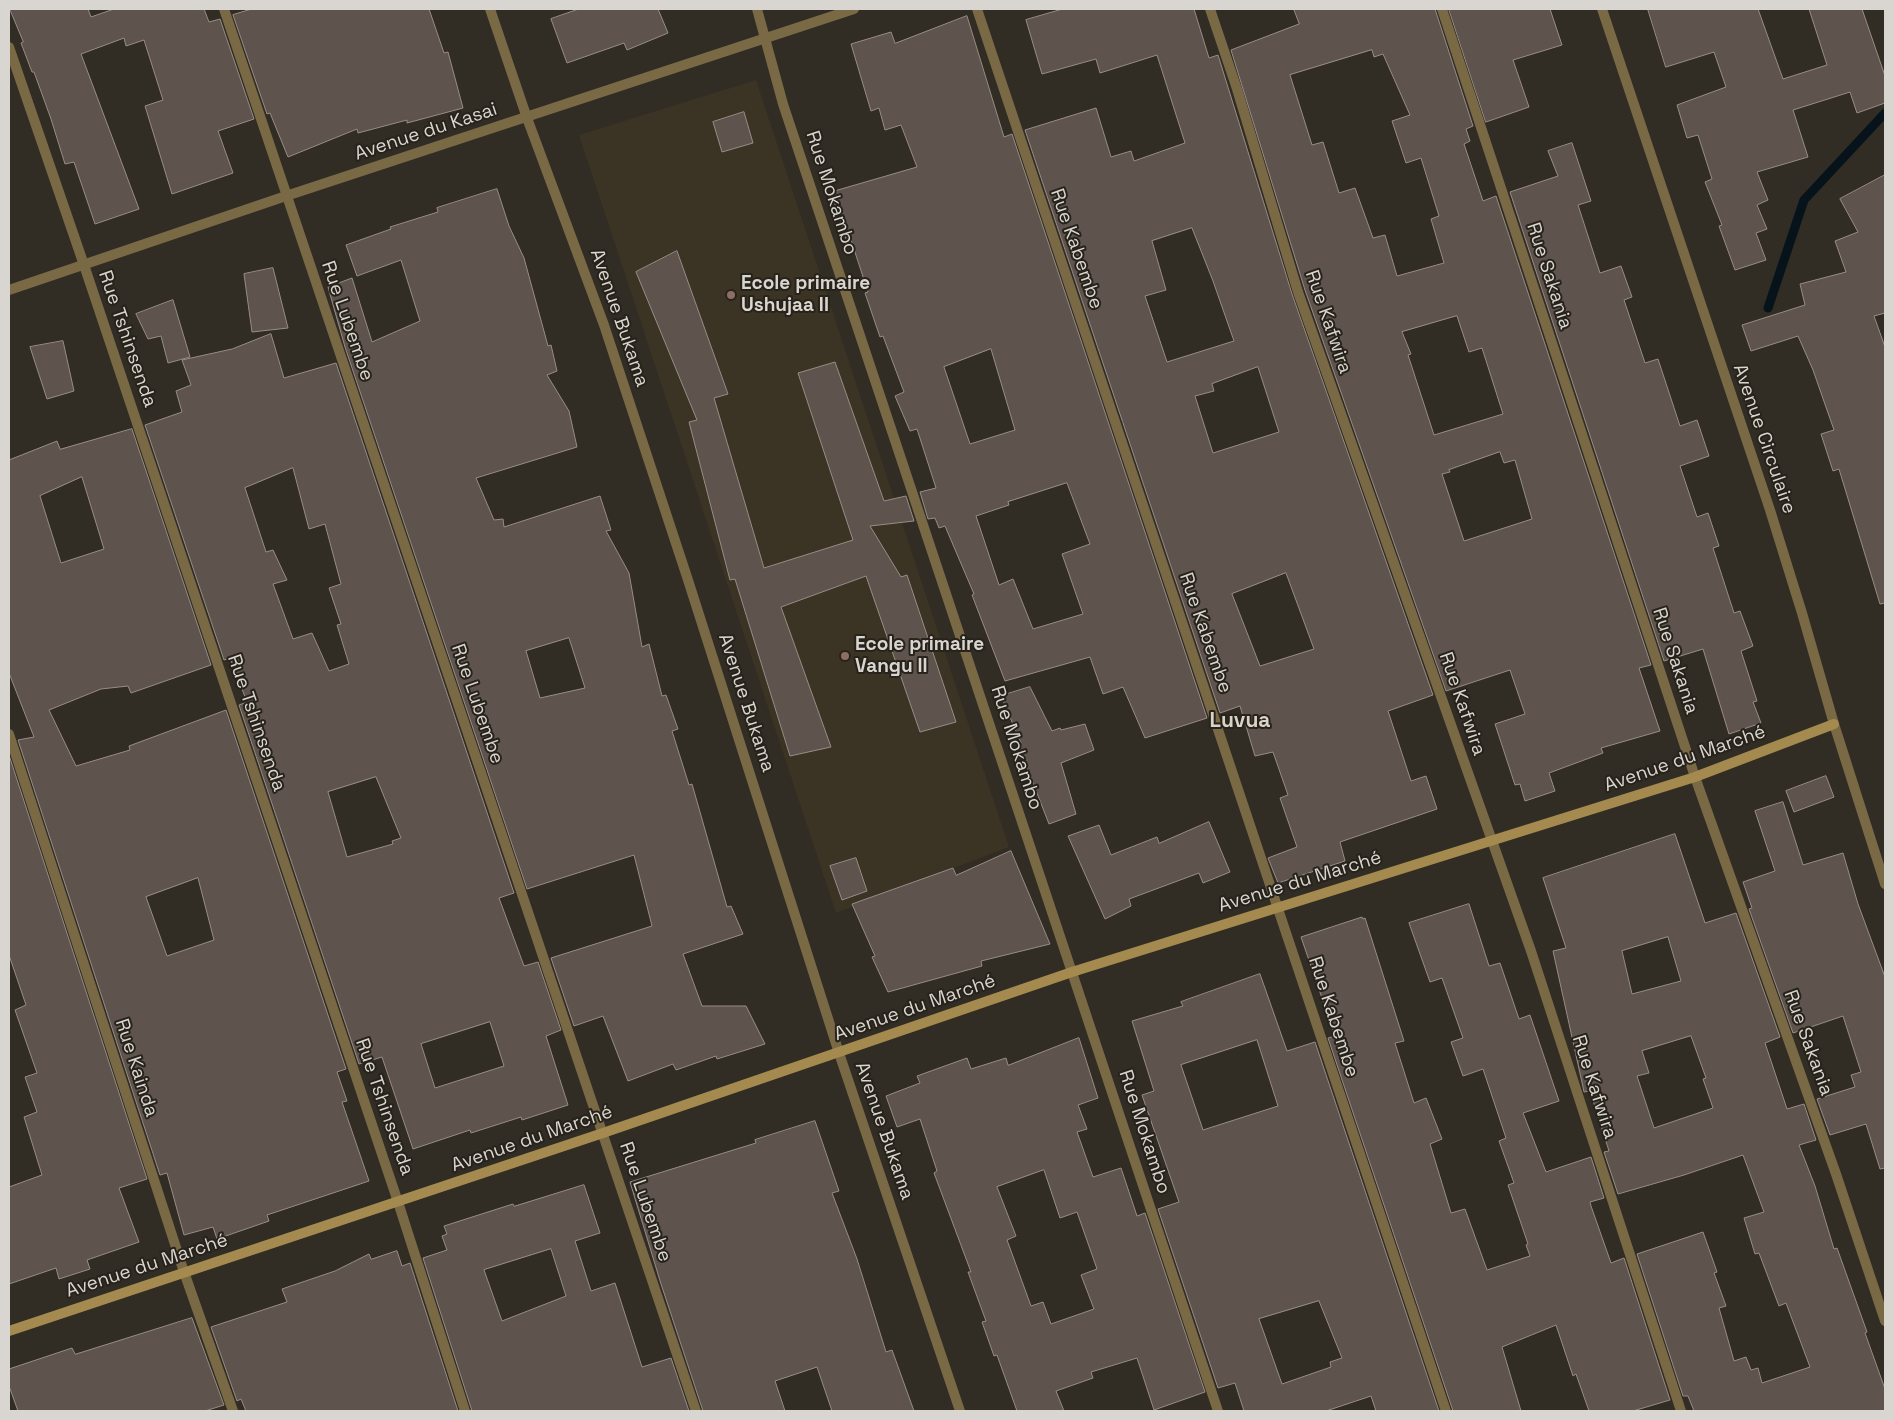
<!DOCTYPE html>
<html>
<head>
<meta charset="utf-8">
<style>
  body { margin:0 }
  #map { position:relative; width:1894px; height:1420px; overflow:hidden; background:#312d24; font-family:"Space Grotesk",sans-serif }
  canvas { display:block }
  .frame { position:absolute; inset:0; border:10px solid #d9d5d0; pointer-events:none }
</style>
</head>
<body>
<div id="map">
<canvas width="1894" height="1420"></canvas>
<div class="frame"></div>
</div>
<script>
const ctx = document.querySelector('canvas').getContext('2d');
ctx.lineJoin = 'round';
function fill(path, color) { ctx.fillStyle = color; ctx.fill(path, 'evenodd'); }
function strokePath(path, color, width, dash) { ctx.strokeStyle = color; ctx.lineWidth = width; ctx.lineCap = dash ? 'butt' : 'round'; ctx.setLineDash(dash || []); ctx.stroke(path); }
function write(font, color, halo, rows, align = 'center') {
  ctx.font = font + ' "Space Grotesk",sans-serif'; ctx.lineWidth = 4; ctx.setLineDash([]); ctx.textBaseline = 'middle'; ctx.strokeStyle = halo; ctx.fillStyle = color; for (const [text, x, y, turn = 0] of rows) {
    ctx.save(); ctx.translate(x, y); ctx.rotate((+turn || 0) * Math.PI / 180); ctx.textAlign = isNaN(turn) ? turn : align; if (halo) ctx.strokeText(text, 0, 0); ctx.fillText(text, 0, 0); ctx.restore();
  }
}
fill(new Path2D(`
  M 756,80 L 1009,847 L 836,913 L 579,135 Z`), '#3b3324');
strokePath(new Path2D(`
  M 1768,308 L 1804,200 L 1885,113`), '#07131b', 9);
const building = new Path2D(`
  M 10,9 L 88,9 L 91,17 L 114,9 L 204,9 L 209,22 L 220,19 L 254,119 L 218,131 L 233,173 L 172,194 L 145,106 L 163,100 L 144,40 L 126,46 L 124,38 L 81,54 L 139,209 L 95,224 L 74,162 L 65,164 L 51,119 L 34,72 L 32,72 L 21,43 L 23,42 Z
  M 252,9 L 429,9 L 444,53 L 448,52 L 463,108 L 407,123 L 407,120 L 358,133 L 357,129 L 288,157 L 270,113 L 267,114 L 233,15 Z
  M 579,9 L 658,9 L 668,33 L 627,50 L 624,43 L 567,63 L 551,19 Z
  M 1063,9 L 1194,9 L 1209,58 L 1218,55 L 1292,294 L 1433,695 L 1388,711 L 1411,781 L 1426,776 L 1437,809 L 1340,842 L 1345,861 L 1278,883 L 1268,858 L 1297,847 L 1280,798 L 1288,795 L 1273,752 L 1255,756 L 1240,706 L 1220,713 L 1025,130 L 1096,108 L 1111,157 L 1131,151 L 1134,161 L 1185,143 L 1157,55 L 1100,73 L 1096,59 L 1042,74 L 1026,20 ZM 1192,228 L 1213,281 L 1234,341 L 1167,362 L 1145,296 L 1166,290 L 1152,241 ZM 1258,367 L 1279,432 L 1213,453 L 1195,396 L 1214,391 L 1212,384 ZM 1286,573 L 1314,649 L 1260,666 L 1232,594 Z
  M 1294,9 L 1435,9 L 1473,126 L 1466,129 L 1470,141 L 1464,144 L 1483,201 L 1496,196 L 1651,665 L 1639,668 L 1660,731 L 1601,748 L 1603,753 L 1549,773 L 1555,791 L 1525,801 L 1520,784 L 1515,785 L 1495,724 L 1525,714 L 1510,670 L 1446,691 L 1305,290 L 1231,50 L 1299,24 ZM 1372,50 L 1374,57 L 1383,54 L 1410,115 L 1392,121 L 1406,163 L 1421,158 L 1439,216 L 1431,219 L 1444,263 L 1397,276 L 1385,235 L 1373,238 L 1355,188 L 1339,193 L 1323,142 L 1312,145 L 1290,75 ZM 1457,316 L 1469,352 L 1482,348 L 1503,414 L 1434,435 L 1408,355 L 1411,354 L 1402,332 ZM 1500,452 L 1504,463 L 1515,460 L 1532,519 L 1464,541 L 1442,474 L 1450,472 L 1449,470 Z
  M 1449,9 L 1550,9 L 1562,45 L 1513,60 L 1529,107 L 1486,122 Z
  M 1648,9 L 1758,9 L 1783,79 L 1827,65 L 1809,9 L 1862,9 L 1885,76 L 1885,103 L 1857,113 L 1850,92 L 1793,110 L 1808,157 L 1757,172 L 1768,200 L 1757,205 L 1767,229 L 1756,233 L 1766,260 L 1735,270 L 1719,226 L 1722,225 L 1705,182 L 1712,179 L 1698,135 L 1687,138 L 1677,105 L 1726,87 L 1714,52 L 1666,67 Z
  M 967,16 L 1004,137 L 1012,134 L 1207,718 L 1145,738 L 1123,687 L 1103,694 L 1090,657 L 1005,681 L 972,595 L 974,594 L 945,526 L 939,528 L 935,518 L 928,519 L 920,492 L 936,488 L 917,429 L 910,431 L 895,396 L 904,392 L 883,336 L 880,337 L 865,293 L 868,292 L 851,240 L 847,242 L 831,192 L 917,167 L 901,125 L 885,130 L 879,108 L 871,111 L 851,44 L 891,32 L 895,43 ZM 991,349 L 1015,430 L 970,444 L 944,367 ZM 1067,483 L 1090,544 L 1062,554 L 1083,614 L 1033,629 L 1013,579 L 999,585 L 976,516 L 1009,505 L 1008,502 Z
  M 744,112 L 753,143 L 722,152 L 713,122 Z
  M 1572,143 L 1591,201 L 1578,205 L 1600,273 L 1621,266 L 1632,297 L 1624,300 L 1645,363 L 1658,359 L 1680,426 L 1697,420 L 1709,456 L 1680,466 L 1697,517 L 1708,513 L 1719,546 L 1713,548 L 1734,613 L 1740,611 L 1753,646 L 1741,651 L 1757,701 L 1753,702 L 1761,723 L 1729,734 L 1703,649 L 1664,661 L 1510,192 L 1558,176 L 1548,151 Z
  M 1885,175 L 1885,313 L 1874,316 L 1885,347 L 1885,603 L 1880,604 L 1839,469 L 1833,471 L 1821,434 L 1834,430 L 1813,370 L 1798,336 L 1751,351 L 1742,325 L 1805,305 L 1800,284 L 1846,272 L 1835,241 L 1858,232 L 1840,199 Z
  M 497,189 L 509,226 L 524,258 L 548,346 L 551,345 L 557,371 L 547,375 L 569,411 L 577,447 L 476,478 L 494,520 L 503,519 L 504,527 L 600,496 L 611,530 L 606,531 L 629,573 L 642,647 L 649,644 L 662,696 L 666,695 L 678,729 L 672,731 L 689,785 L 692,784 L 727,907 L 731,906 L 743,934 L 683,954 L 702,1006 L 746,1006 L 765,1044 L 717,1059 L 716,1056 L 676,1070 L 673,1064 L 628,1081 L 603,1016 L 574,1026 L 551,958 L 652,926 L 634,855 L 527,889 L 345,347 L 328,287 L 352,278 L 372,342 L 420,321 L 401,260 L 357,276 L 346,245 L 391,229 L 390,227 L 438,212 L 437,208 ZM 569,638 L 585,688 L 540,698 L 526,651 Z
  M 677,251 L 728,394 L 714,398 L 764,568 L 853,540 L 798,373 L 835,362 L 884,501 L 906,496 L 914,521 L 870,526 L 901,577 L 907,575 L 956,722 L 920,732 L 866,576 L 781,607 L 831,747 L 790,756 L 735,579 L 730,580 L 689,422 L 697,420 L 636,272 Z
  M 273,268 L 288,328 L 252,332 L 244,274 Z
  M 173,300 L 190,357 L 168,363 L 161,336 L 148,339 L 136,314 Z
  M 271,334 L 284,378 L 336,363 L 514,893 L 499,898 L 524,966 L 538,962 L 561,1030 L 546,1036 L 568,1105 L 522,1120 L 521,1117 L 471,1133 L 470,1130 L 413,1149 L 382,1057 L 359,1064 L 239,705 L 247,702 L 230,658 L 224,660 L 145,425 L 182,412 L 176,391 L 191,385 L 182,360 L 232,349 ZM 293,468 L 309,529 L 325,524 L 341,584 L 329,588 L 341,624 L 337,625 L 349,664 L 329,671 L 312,633 L 293,639 L 273,584 L 287,580 L 273,550 L 266,552 L 245,488 ZM 376,777 L 401,838 L 392,841 L 393,844 L 347,857 L 328,792 ZM 490,1022 L 504,1066 L 435,1088 L 421,1044 Z
  M 63,341 L 74,391 L 47,399 L 30,347 Z
  M 132,429 L 211,665 L 131,693 L 128,686 L 101,689 L 49,710 L 76,766 L 130,750 L 129,746 L 226,710 L 346,1069 L 337,1072 L 347,1101 L 342,1102 L 369,1181 L 267,1215 L 269,1221 L 217,1239 L 213,1227 L 184,1235 L 167,1173 L 160,1175 L 18,740 L 34,737 L 9,673 L 9,460 L 57,441 L 60,449 ZM 82,477 L 104,549 L 61,563 L 40,496 ZM 198,878 L 214,940 L 167,956 L 146,897 Z
  M 1030,687 L 1052,731 L 1060,728 L 1061,730 L 1085,724 L 1094,750 L 1061,763 L 1076,814 L 1049,824 L 1018,744 L 1021,743 L 1001,696 Z
  M 9,755 L 147,1179 L 119,1188 L 139,1242 L 87,1260 L 90,1269 L 59,1279 L 56,1268 L 9,1284 L 9,1187 L 42,1175 L 24,1117 L 37,1112 L 25,1077 L 37,1073 L 15,1010 L 26,1005 L 9,955 Z
  M 1826,776 L 1834,797 L 1794,812 L 1786,791 Z
  M 1783,802 L 1803,865 L 1843,853 L 1858,904 L 1885,977 L 1885,1168 L 1880,1169 L 1866,1124 L 1830,1135 L 1817,1099 L 1855,1087 L 1851,1075 L 1861,1072 L 1843,1016 L 1793,1033 L 1749,909 L 1752,908 L 1743,882 L 1775,871 L 1755,811 Z
  M 1209,822 L 1230,872 L 1203,883 L 1199,873 L 1129,899 L 1131,906 L 1105,919 L 1068,836 L 1099,825 L 1111,855 L 1157,837 L 1159,843 Z
  M 1675,834 L 1705,923 L 1736,913 L 1780,1037 L 1765,1043 L 1787,1109 L 1804,1104 L 1816,1140 L 1799,1145 L 1815,1186 L 1834,1249 L 1837,1248 L 1867,1332 L 1865,1333 L 1885,1389 L 1885,1411 L 1694,1411 L 1688,1396 L 1683,1396 L 1637,1254 L 1703,1232 L 1717,1272 L 1714,1273 L 1726,1306 L 1719,1308 L 1734,1361 L 1746,1357 L 1751,1370 L 1758,1368 L 1762,1383 L 1810,1367 L 1786,1303 L 1779,1306 L 1759,1253 L 1755,1254 L 1744,1218 L 1764,1212 L 1743,1155 L 1684,1175 L 1618,1194 L 1604,1152 L 1609,1151 L 1590,1091 L 1584,1092 L 1583,1087 L 1553,951 L 1566,948 L 1543,878 ZM 1668,937 L 1681,981 L 1632,994 L 1622,951 ZM 1691,1036 L 1706,1078 L 1703,1079 L 1713,1108 L 1654,1128 L 1637,1076 L 1649,1073 L 1642,1051 Z
  M 1011,851 L 1050,944 L 981,961 L 982,966 L 888,992 L 872,957 L 875,956 L 852,904 L 953,868 L 956,875 Z
  M 856,858 L 867,891 L 842,900 L 830,866 Z
  M 1469,904 L 1489,966 L 1500,963 L 1519,1019 L 1530,1015 L 1559,1101 L 1523,1113 L 1546,1172 L 1591,1157 L 1604,1198 L 1590,1202 L 1591,1206 L 1611,1263 L 1624,1258 L 1670,1400 L 1633,1411 L 1589,1411 L 1576,1374 L 1573,1376 L 1556,1325 L 1502,1347 L 1521,1411 L 1453,1411 L 1328,1038 L 1335,1036 L 1301,937 L 1362,917 L 1363,919 L 1365,918 L 1404,1041 L 1395,1043 L 1414,1103 L 1426,1098 L 1442,1139 L 1430,1144 L 1451,1213 L 1465,1209 L 1487,1270 L 1530,1256 L 1526,1245 L 1528,1244 L 1508,1185 L 1514,1183 L 1499,1141 L 1506,1138 L 1483,1069 L 1463,1076 L 1451,1042 L 1463,1038 L 1442,978 L 1430,982 L 1409,923 Z
  M 1260,974 L 1287,1051 L 1315,1042 L 1439,1411 L 1376,1411 L 1371,1396 L 1326,1411 L 1244,1411 L 1235,1383 L 1218,1388 L 1158,1209 L 1179,1202 L 1142,1095 L 1154,1091 L 1132,1021 L 1183,1006 L 1181,1002 ZM 1257,1040 L 1278,1106 L 1203,1130 L 1181,1065 ZM 1319,1301 L 1342,1358 L 1330,1362 L 1331,1367 L 1282,1384 L 1259,1319 Z
  M 1079,1038 L 1098,1098 L 1078,1105 L 1087,1129 L 1077,1132 L 1093,1177 L 1121,1168 L 1137,1216 L 1145,1213 L 1205,1392 L 1154,1410 L 1137,1358 L 1091,1372 L 1093,1378 L 1056,1391 L 1064,1411 L 1017,1411 L 997,1355 L 994,1356 L 982,1322 L 986,1321 L 968,1272 L 971,1272 L 934,1173 L 937,1171 L 920,1119 L 897,1127 L 886,1096 L 920,1083 L 917,1076 L 967,1058 L 971,1069 L 1006,1058 L 1008,1065 ZM 1044,1170 L 1060,1218 L 1077,1212 L 1097,1269 L 1081,1275 L 1094,1309 L 1051,1324 L 1043,1302 L 1031,1306 L 1007,1240 L 1016,1236 L 997,1187 Z
  M 815,1121 L 839,1191 L 832,1193 L 857,1259 L 886,1352 L 892,1350 L 914,1411 L 832,1411 L 817,1367 L 775,1381 L 785,1411 L 703,1411 L 661,1284 L 630,1182 L 756,1143 L 755,1140 Z
  M 584,1185 L 600,1233 L 575,1241 L 591,1291 L 615,1283 L 642,1367 L 671,1358 L 689,1411 L 472,1411 L 423,1258 L 447,1250 L 442,1236 L 447,1234 L 444,1226 L 513,1204 L 514,1206 ZM 551,1249 L 566,1296 L 502,1321 L 484,1270 Z
  M 397,1251 L 402,1266 L 410,1263 L 458,1411 L 246,1411 L 241,1399 L 237,1401 L 211,1327 L 287,1302 L 282,1289 L 335,1271 L 369,1254 L 371,1259 Z
  M 192,1318 L 224,1405 L 205,1411 L 18,1411 L 9,1386 L 9,1369 L 72,1348 L 75,1354 Z`);
fill(building, '#5e544d');
strokePath(building, '#988d86', 1);
strokePath(new Path2D(`
  M 224,9 L 696,1411
  M 490,9 L 527,118 L 604,325 L 688,580 L 839,1053 L 960,1411
  M 757,9 L 783,104 L 1218,1411
  M 977,9 L 1446,1411
  M 1210,9 L 1237,89 L 1298,292 L 1531,951 L 1681,1411
  M 1442,9 L 1695,777 L 1836,1174 L 1885,1321
  M 1602,9 L 1770,510 L 1802,613 L 1834,724 L 1885,884
  M 9,47 L 84,265 L 398,1202 L 465,1411
  M 9,290 L 286,196 L 854,9
  M 9,734 L 184,1272 L 233,1411`), '#796945', 10);
strokePath(new Path2D(`
  M 9,1331 L 603,1133 L 1072,972 L 1695,777 L 1834,724`), '#a48a4e', 10);
for (const [x, y, r, color] of [
  [731,295,5,"#8d6e63"],
  [845,656,5,"#8d6e63"]
]) { const dot = new Path2D(); dot.arc(x, y, r, 0, 2 * Math.PI); ctx.fillStyle = color; ctx.fill(dot); strokePath(dot, '#27231a', 2); }
write('19px', '#d9d5d0', '#27231a', [
  ["Avenue du Kasai",426,132,-18],
  ["Rue Mokambo",831,193,72],
  ["Rue Kabembe",1076,249,71],
  ["Rue Sakania",1549,276,72],
  ["Avenue Bukama",619,318,71],
  ["Rue Lubembe",347,321,71],
  ["Rue Kafwira",1328,322,71],
  ["Rue Tshinsenda",127,339,71],
  ["Avenue Circulaire",1764,439,71],
  ["Rue Kabembe",1205,633,71],
  ["Rue Sakania",1675,661,72],
  ["Avenue Bukama",746,703,72],
  ["Rue Lubembe",477,704,71],
  ["Rue Kafwira",1462,704,71],
  ["Rue Tshinsenda",256,723,71],
  ["Rue Mokambo",1016,748,72],
  ["Avenue du Marché",1685,759,-19],
  ["Avenue du Marché",1300,882,-17],
  ["Avenue du Marché",915,1008,-19],
  ["Rue Kabembe",1333,1017,72],
  ["Rue Sakania",1808,1043,70],
  ["Rue Kainda",136,1068,72],
  ["Rue Kafwira",1594,1087,72],
  ["Rue Tshinsenda",384,1107,71],
  ["Avenue Bukama",884,1131,71],
  ["Rue Mokambo",1144,1132,72],
  ["Avenue du Marché",532,1139,-19],
  ["Rue Lubembe",645,1202,71],
  ["Avenue du Marché",147,1266,-18]
]);
write('bold 19px', '#d9d5d0', '#27231a', [
  ["Ecole primaire",741,284],
  ["Ushujaa II",741,306],
  ["Ecole primaire",855,645],
  ["Vangu II",855,667]
], 'left');
write('bold 21px', '#d9d2c7', '#27231a', [
  ["Luvua",1240,721]
]);
</script>
</body>
</html>
